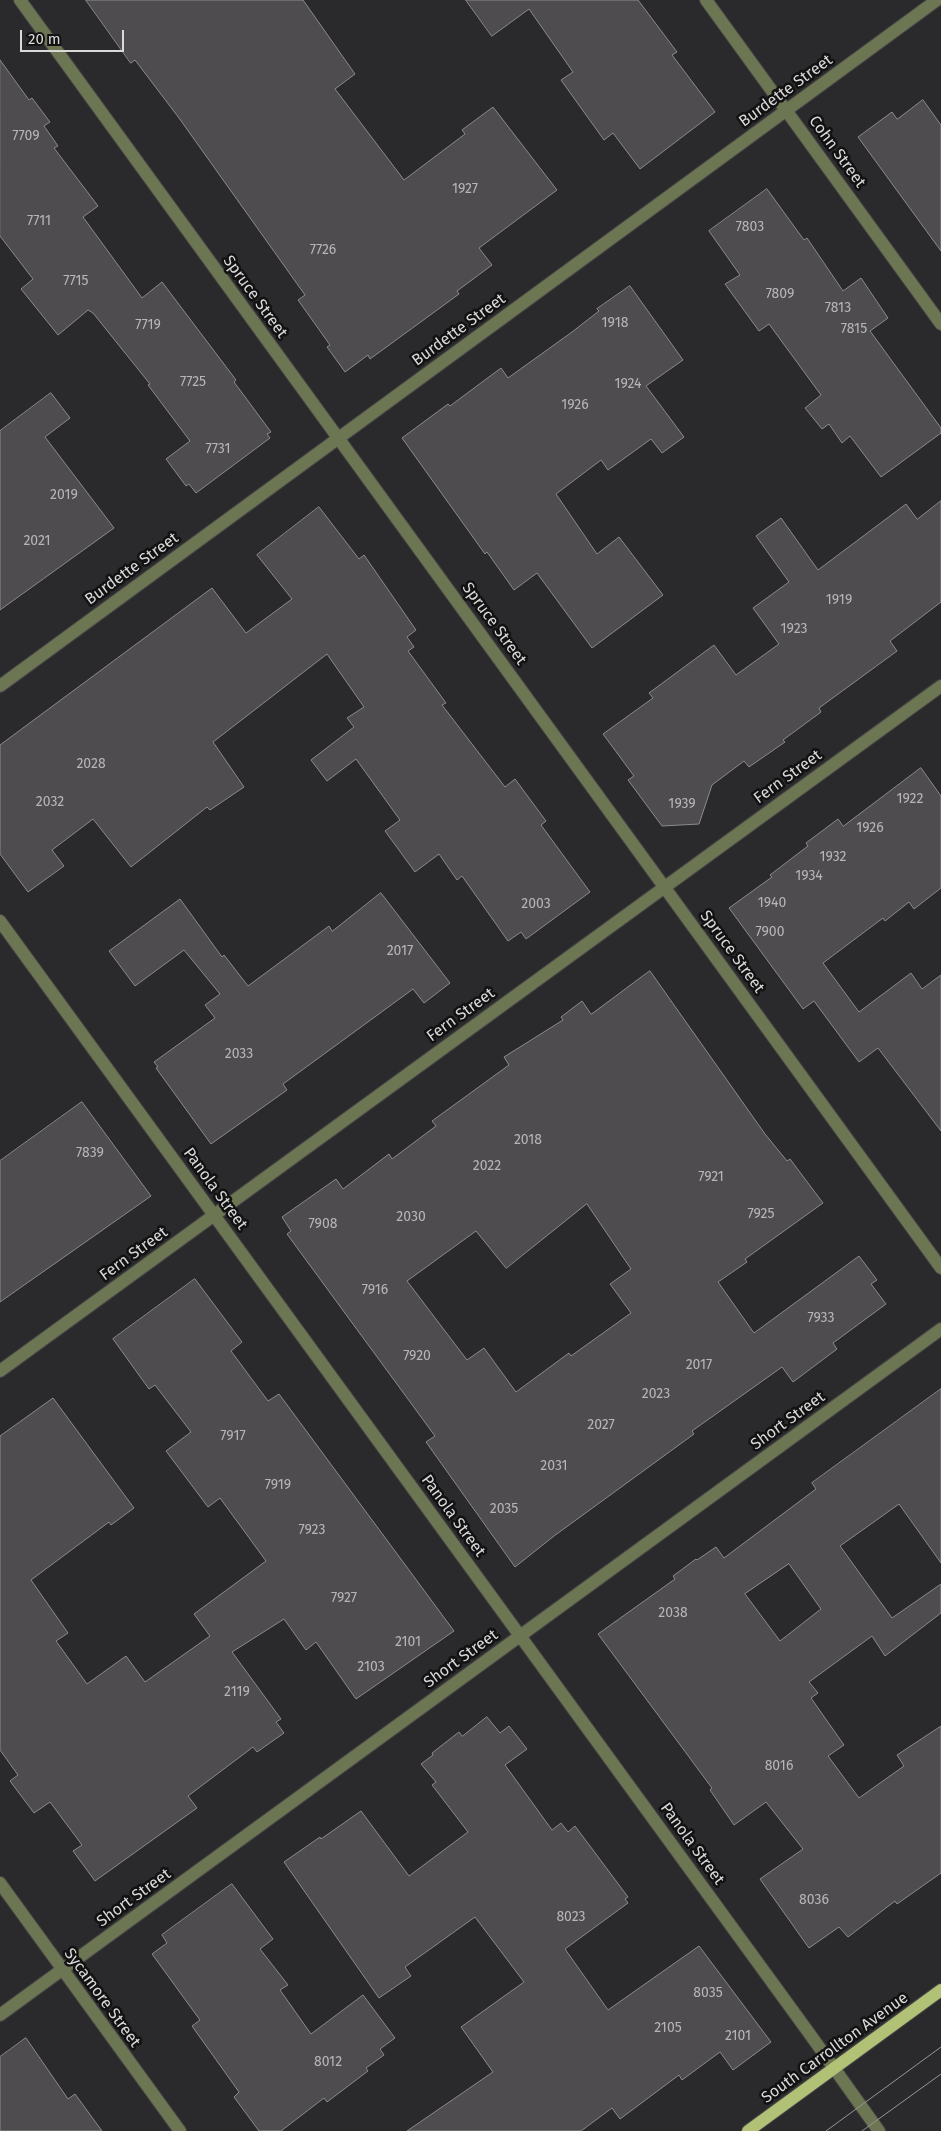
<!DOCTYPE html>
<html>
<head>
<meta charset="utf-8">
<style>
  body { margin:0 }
  #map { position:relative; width:941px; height:2131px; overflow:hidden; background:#2a292b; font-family:"Fira Sans",sans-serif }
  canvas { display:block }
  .scale { position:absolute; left:20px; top:30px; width:104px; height:22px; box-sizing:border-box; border:2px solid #dad9da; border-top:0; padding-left:6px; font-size:15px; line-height:18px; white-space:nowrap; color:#dad9da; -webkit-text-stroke:4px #121213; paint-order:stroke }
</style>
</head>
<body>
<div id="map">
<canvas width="941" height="2131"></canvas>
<div class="scale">20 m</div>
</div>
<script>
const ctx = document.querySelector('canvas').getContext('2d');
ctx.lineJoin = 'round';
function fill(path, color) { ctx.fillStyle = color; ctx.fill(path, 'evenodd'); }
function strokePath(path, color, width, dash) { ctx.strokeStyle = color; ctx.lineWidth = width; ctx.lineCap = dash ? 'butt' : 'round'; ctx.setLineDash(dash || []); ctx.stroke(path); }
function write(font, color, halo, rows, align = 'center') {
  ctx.font = font + ' "Fira Sans",sans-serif'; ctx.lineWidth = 5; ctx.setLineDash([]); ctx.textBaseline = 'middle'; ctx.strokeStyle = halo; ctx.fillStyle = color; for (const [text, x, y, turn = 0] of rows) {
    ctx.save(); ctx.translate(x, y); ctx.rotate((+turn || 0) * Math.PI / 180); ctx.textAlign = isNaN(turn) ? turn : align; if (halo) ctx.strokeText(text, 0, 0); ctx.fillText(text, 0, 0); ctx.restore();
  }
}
const building = new Path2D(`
  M 86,0 L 303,0 L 355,74 L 335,89 L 404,180 L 465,134 L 462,130 L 493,107 L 557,190 L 479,248 L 492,265 L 457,291 L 459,294 L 370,359 L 368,355 L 345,372 L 327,347 L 330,345 L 298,300 L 305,295 L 179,118 L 135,60 L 131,63 Z
  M 466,0 L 638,0 L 677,52 L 672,55 L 715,112 L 640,169 L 613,133 L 604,140 L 561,80 L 573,72 L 529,9 L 492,36 Z
  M 0,60 L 29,100 L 32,98 L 50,122 L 44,126 L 58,146 L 54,148 L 98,206 L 83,217 L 142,298 L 162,282 L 236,380 L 234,382 L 271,432 L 267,434 L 270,438 L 196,493 L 189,484 L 186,486 L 166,459 L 190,441 L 148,385 L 150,384 L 93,313 L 88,310 L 58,335 L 21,289 L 33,279 L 0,236 Z
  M 923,100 L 941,125 L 941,251 L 858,137 L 892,112 L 897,119 Z
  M 767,189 L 804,240 L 807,238 L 843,291 L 861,278 L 888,318 L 870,331 L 941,428 L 941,433 L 881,477 L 850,436 L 842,443 L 829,424 L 822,429 L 805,408 L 821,395 L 769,324 L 759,331 L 725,284 L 740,275 L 709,231 Z
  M 630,286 L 683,360 L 646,386 L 684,437 L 662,453 L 651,439 L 608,470 L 601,460 L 556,494 L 597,554 L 619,537 L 663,595 L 592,648 L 537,573 L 514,590 L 487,552 L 485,554 L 402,438 L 448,404 L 450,406 L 501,368 L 508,378 L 572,332 L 599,311 L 597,309 Z
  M 51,393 L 70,418 L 45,437 L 114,528 L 0,610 L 0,431 Z
  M 941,501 L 941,602 L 890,641 L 897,651 L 819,708 L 821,712 L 783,740 L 785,742 L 749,767 L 744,761 L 712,785 L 699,824 L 662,826 L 628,780 L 634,776 L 603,734 L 653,698 L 649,693 L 714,645 L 736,675 L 779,644 L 753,608 L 789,582 L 756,536 L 781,518 L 818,570 L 906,504 L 917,519 Z
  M 319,507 L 359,559 L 364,555 L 416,630 L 407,637 L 414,647 L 408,651 L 446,703 L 442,705 L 505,787 L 515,779 L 546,821 L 541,825 L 590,892 L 526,939 L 521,932 L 508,941 L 462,876 L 457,880 L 439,854 L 415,872 L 385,831 L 400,820 L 356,759 L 327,781 L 311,760 L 354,727 L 347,718 L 364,707 L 327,654 L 213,742 L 244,787 L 210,810 L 207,807 L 131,867 L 93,819 L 52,850 L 64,866 L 28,892 L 0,854 L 0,745 L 212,588 L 246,633 L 292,599 L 257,555 Z
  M 921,768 L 941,796 L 941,888 L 914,909 L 909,902 L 885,921 L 883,918 L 823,963 L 859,1012 L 911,973 L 922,989 L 941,975 L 941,1131 L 878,1048 L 859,1062 L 814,1001 L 803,1009 L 729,908 L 772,877 L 770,875 L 808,846 L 806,843 L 838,819 L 843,826 Z
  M 381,893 L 450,983 L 424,1003 L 413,989 L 283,1084 L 287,1090 L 211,1144 L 156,1068 L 158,1067 L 154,1062 L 215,1018 L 205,1005 L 220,994 L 184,950 L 135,986 L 109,951 L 180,899 L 222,957 L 224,955 L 248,986 L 329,926 L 332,931 Z
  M 650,971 L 765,1134 L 787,1161 L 790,1159 L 823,1203 L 745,1259 L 747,1262 L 718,1282 L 754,1333 L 859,1256 L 877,1280 L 871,1284 L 886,1304 L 833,1343 L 837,1349 L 793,1382 L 782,1367 L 692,1431 L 694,1434 L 554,1536 L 515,1567 L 426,1442 L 435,1436 L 287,1234 L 291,1231 L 282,1217 L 336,1179 L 343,1189 L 389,1154 L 392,1159 L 436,1126 L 432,1121 L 509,1065 L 504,1057 L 563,1020 L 561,1017 L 582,1001 L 591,1014 ZM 587,1204 L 631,1269 L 610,1284 L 631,1313 L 571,1356 L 569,1353 L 516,1392 L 484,1348 L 467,1360 L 407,1281 L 476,1231 L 506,1268 Z
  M 82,1102 L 151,1196 L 0,1302 L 0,1161 Z
  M 195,1279 L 242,1342 L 231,1351 L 268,1401 L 279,1394 L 454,1631 L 356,1699 L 316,1642 L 306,1650 L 284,1619 L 232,1652 L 281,1719 L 276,1722 L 284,1733 L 257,1752 L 253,1747 L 188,1796 L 197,1808 L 95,1881 L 73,1851 L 82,1845 L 50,1802 L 34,1813 L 10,1781 L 18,1775 L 0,1750 L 0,1436 L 53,1398 L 134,1508 L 111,1525 L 109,1522 L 31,1580 L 68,1633 L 56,1641 L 87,1684 L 126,1656 L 145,1682 L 210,1636 L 194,1614 L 266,1561 L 220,1498 L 208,1507 L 166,1451 L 191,1432 L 155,1385 L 149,1389 L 113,1339 Z
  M 941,1389 L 941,1563 L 899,1504 L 840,1546 L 892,1618 L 941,1584 L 941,1613 L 885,1656 L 872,1636 L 809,1682 L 818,1693 L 811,1698 L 844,1745 L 828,1756 L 859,1798 L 904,1766 L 897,1755 L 941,1726 L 941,1873 L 897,1904 L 895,1901 L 848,1937 L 839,1927 L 809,1948 L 760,1879 L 803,1849 L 766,1802 L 734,1825 L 710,1790 L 712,1788 L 598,1634 L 675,1579 L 673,1576 L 696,1559 L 697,1560 L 716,1547 L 724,1558 L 816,1489 L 812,1483 ZM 789,1564 L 821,1609 L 780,1641 L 745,1594 Z
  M 487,1717 L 500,1733 L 509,1726 L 527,1749 L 505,1765 L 552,1830 L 561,1823 L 568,1832 L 575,1826 L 628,1897 L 625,1899 L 628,1903 L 565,1949 L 608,2010 L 699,1946 L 771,2042 L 733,2070 L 720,2052 L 682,2080 L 679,2075 L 620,2119 L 612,2108 L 581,2131 L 407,2131 L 493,2072 L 461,2027 L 524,1982 L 475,1917 L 405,1967 L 411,1976 L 379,1998 L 284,1862 L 320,1837 L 321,1839 L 361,1811 L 409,1876 L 468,1832 L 432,1785 L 436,1782 L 421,1764 L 433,1755 L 432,1753 L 459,1732 L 462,1736 Z
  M 232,1884 L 273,1939 L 260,1949 L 288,1985 L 280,1990 L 311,2034 L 363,1995 L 395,2038 L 380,2049 L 384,2055 L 366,2068 L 368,2071 L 327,2102 L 324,2098 L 281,2131 L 259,2131 L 234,2097 L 239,2092 L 192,2026 L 200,2020 L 152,1954 L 167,1943 L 162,1935 Z
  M 26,2038 L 68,2099 L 75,2094 L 102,2131 L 0,2131 L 0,2057 Z`);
fill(building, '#4e4c4f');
strokePath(building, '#8c8a8c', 1);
const minor = new Path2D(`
  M 20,0 L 941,1268
  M 706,0 L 941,324
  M 0,686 L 937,0
  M 0,921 L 809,2033 L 879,2131
  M 0,1371 L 941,686
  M 0,1883 L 180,2131
  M 0,2015 L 941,1329`);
const major = new Path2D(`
  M 748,2131 L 941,1990`);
strokePath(minor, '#464547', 14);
strokePath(major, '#464547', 14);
strokePath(minor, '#6d7652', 12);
strokePath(major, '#b1c277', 12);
strokePath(new Path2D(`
  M 826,2131 L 941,2047
  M 862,2131 L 941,2074`), '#979697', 1);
write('14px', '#b7b6b7', null, [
  ["7709",26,136],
  ["1927",465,189],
  ["7711",39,221],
  ["7803",750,227],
  ["7726",323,250],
  ["7715",76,281],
  ["7809",780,294],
  ["7813",838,308],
  ["1918",615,323],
  ["7719",148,325],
  ["7815",854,329],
  ["7725",193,382],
  ["1924",628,384],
  ["1926",575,405],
  ["7731",218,449],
  ["2019",64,495],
  ["2021",37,541],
  ["1919",839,600],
  ["1923",794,629],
  ["2028",91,764],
  ["1922",910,799],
  ["2032",50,802],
  ["1939",682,804],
  ["1926",870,828],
  ["1932",833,857],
  ["1934",809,876],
  ["1940",772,903],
  ["2003",536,904],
  ["7900",770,932],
  ["2017",400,951],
  ["2033",239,1054],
  ["2018",528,1140],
  ["7839",90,1153],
  ["2022",487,1166],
  ["7921",711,1177],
  ["7925",761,1214],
  ["2030",411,1217],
  ["7908",323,1224],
  ["7916",375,1290],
  ["7933",821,1318],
  ["7920",417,1356],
  ["2017",699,1365],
  ["2023",656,1394],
  ["2027",601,1425],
  ["7917",233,1436],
  ["2031",554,1466],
  ["7919",278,1485],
  ["2035",504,1509],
  ["7923",312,1530],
  ["7927",344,1598],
  ["2038",673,1613],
  ["2101",408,1642],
  ["2103",371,1667],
  ["2119",237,1692],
  ["8016",779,1766],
  ["8036",814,1900],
  ["8023",571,1917],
  ["8035",708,1993],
  ["2105",668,2028],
  ["2101",738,2036],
  ["8012",328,2062]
]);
write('16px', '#dad9da', '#121213', [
  ["Burdette Street",786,91,-36],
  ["Cohn Street",837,152,54],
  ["Spruce Street",255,297,54],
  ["Burdette Street",459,330,-36],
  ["Burdette Street",132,569,-36],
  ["Spruce Street",494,624,54],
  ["Fern Street",788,777,-36],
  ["Spruce Street",732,952,54],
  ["Fern Street",461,1015,-36],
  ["Panola Street",215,1189,54],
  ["Fern Street",134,1254,-36],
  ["Short Street",788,1421,-36],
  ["Panola Street",453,1516,54],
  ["Short Street",461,1659,-36],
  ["Panola Street",692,1844,54],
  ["Short Street",134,1898,-36],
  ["Sycamore Street",102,1998,54],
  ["South Carrollton Avenue",835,2048,-36]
]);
</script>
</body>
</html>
